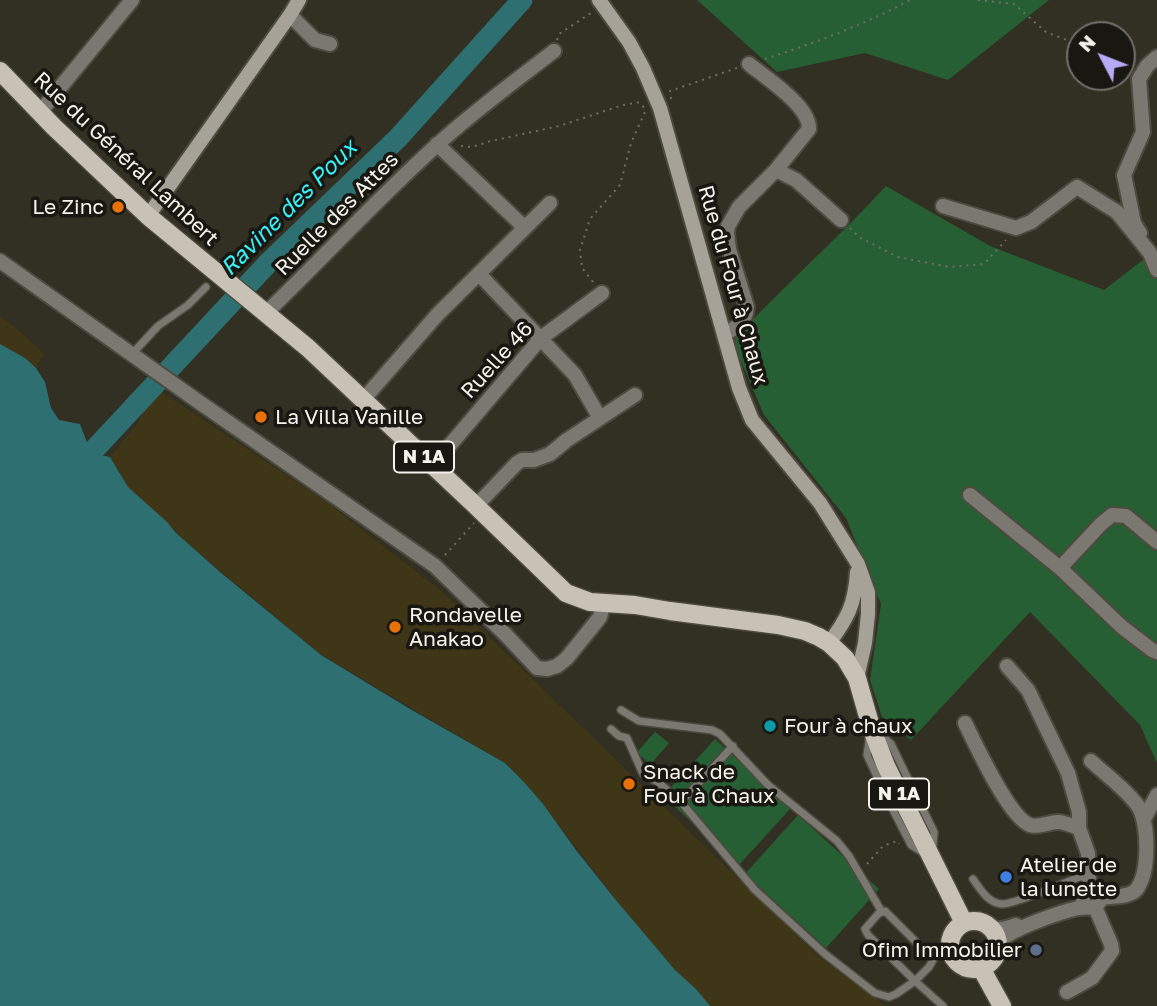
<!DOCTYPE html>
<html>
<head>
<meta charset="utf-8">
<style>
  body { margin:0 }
  #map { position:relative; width:1157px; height:1006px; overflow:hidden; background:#322f23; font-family:"Golos Text",sans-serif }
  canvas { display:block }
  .north { position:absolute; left:1066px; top:21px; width:70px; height:70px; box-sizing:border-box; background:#181711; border:2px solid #706f68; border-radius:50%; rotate:312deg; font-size:19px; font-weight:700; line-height:28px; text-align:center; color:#f4f2eb }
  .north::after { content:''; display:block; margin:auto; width:24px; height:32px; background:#b7abf8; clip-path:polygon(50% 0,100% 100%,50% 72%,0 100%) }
</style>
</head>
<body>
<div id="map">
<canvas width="1157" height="1006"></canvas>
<div class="north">N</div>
</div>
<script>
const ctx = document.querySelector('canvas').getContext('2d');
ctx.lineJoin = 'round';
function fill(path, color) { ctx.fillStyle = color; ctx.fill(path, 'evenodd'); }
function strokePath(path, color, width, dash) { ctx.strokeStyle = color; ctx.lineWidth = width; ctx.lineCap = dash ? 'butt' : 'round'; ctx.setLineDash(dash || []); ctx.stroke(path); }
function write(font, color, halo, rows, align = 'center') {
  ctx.font = font + ' "Golos Text",sans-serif'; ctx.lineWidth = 7; ctx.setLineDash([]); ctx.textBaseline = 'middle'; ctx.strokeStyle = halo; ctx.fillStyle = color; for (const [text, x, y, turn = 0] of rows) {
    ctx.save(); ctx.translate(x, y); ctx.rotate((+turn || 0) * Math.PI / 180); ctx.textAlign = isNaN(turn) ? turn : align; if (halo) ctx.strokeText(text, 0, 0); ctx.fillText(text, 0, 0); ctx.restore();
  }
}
fill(new Path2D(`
  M 697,0 L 1049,0 L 948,80 L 865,53 L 777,72 Z
  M 886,186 L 990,246 L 1104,290 L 1157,249 L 1157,763 L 1140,725 L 1030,612 L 911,740 L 882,717 L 870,680 L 881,604 L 846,518 L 764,415 L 737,352 L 735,338 C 784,286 838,238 886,186 Z
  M 655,732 L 669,743 L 650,765 L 637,752 Z
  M 715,739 L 791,808 L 739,865 L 663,796 Z
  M 798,815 L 879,889 L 826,948 L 745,874 Z`), '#265f33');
fill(new Path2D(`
  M 0,316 L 20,331 L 44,354 L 36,368 L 24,358 L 0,344 Z
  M 153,386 L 328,503 L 445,594 L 820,958 L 886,1006 L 708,1006 C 676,970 642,935 613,896 C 578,851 546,803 505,763 L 321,655 L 195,550 L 128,487 L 110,457 L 138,423 Z`), '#3e3616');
fill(new Path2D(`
  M 0,344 L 25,358 L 36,368 L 45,382 L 51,408 L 59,420 L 80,424 L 91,453 L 110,457 L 128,487 L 167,522 L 175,532 L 220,572 L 321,655 L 410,709 L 505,763 L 524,782 L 543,804 L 576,850 L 615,899 L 675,970 L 696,989 L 710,1006 L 0,1006 Z`), '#2e6f72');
strokePath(new Path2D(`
  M 91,453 L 270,261 L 398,138 L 522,0`), '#2e6f72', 21);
const service = new Path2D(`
  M 132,354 L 158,326 L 188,305 L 206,287
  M 621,710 L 639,721 L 712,730 L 720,734 L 768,785 L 837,841 L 849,856 L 882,912
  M 871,727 L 891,744 L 934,832 L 932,858 L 911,845 L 891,806 L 867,755 Z
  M 611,729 L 619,736 L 627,738 L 643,774 L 659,783 L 681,802 L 755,890 L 825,954 L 875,993 L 889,997 L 896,994 L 915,981 L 929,967 L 936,955
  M 681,802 L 733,746
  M 973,879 C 981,890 988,903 1002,904 C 1013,905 1073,879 1088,874
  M 943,1006 L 915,981 L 868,935 L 865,929 L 878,914 L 885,911 L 926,952 L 936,955 L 951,954`);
const minor = new Path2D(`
  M 290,15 L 315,40 L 330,44
  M 40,112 L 132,0
  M 437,144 L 525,228
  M 776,170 L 796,180 L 841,220
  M 943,206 L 1016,228 L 1031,222 L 1077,187 L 1117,212 L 1150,253 L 1157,270
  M 1140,233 L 1134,223 L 1124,175 L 1143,132 L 1139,79 L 1147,66 L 1157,57
  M 0,261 L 199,402 L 435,566 L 506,635 L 537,668 L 547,669 L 557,666 L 567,658 L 600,617 L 604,602
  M 479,274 L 575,375 L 600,418
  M 266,313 C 324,257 378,198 437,145 C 474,111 514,82 554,51
  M 724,334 C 736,328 746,322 747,307 L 729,249 L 727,233 L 728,226 L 739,207 L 776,170 L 809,129 C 810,106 766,78 749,64
  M 363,400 L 437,315 L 550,203
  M 433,465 L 541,338 L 602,293
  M 970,495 L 1060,568 L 1122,627 L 1152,650 L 1157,652
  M 476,506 L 517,463 L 522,460 L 534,460 L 550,454 L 567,440 L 635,395
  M 1060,568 L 1101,524 L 1112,515 L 1126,516 L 1157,542
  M 1007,666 L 1028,690 L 1068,773 L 1079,812 L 1079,828 L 1088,853 L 1089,891
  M 965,723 C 975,743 1009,818 1030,825 C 1039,828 1049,822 1058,822 C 1064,822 1073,826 1079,828
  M 1091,761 C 1106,775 1126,789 1138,806 C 1149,823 1150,873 1136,890 C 1129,898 1110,896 1100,898
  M 1144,819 L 1157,795
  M 989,927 C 999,931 1007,928 1016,925
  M 998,944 C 1006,930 1061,912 1078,908 C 1084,907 1089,908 1095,907 L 1100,901 L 1097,893 L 1092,890 L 1084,894 L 1083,902 L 1086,907
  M 1067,992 L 1092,978 L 1112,951 L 1111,944 L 1095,907`);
const secondary = new Path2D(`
  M 599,0 L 629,42 L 643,68 L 660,108 L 739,388 L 752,420 L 820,503 L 858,564 L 868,592 L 868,614 L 865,643 L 857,678
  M 148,216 L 290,15 L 299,0
  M 829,643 C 848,618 855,604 857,572`);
const primary = new Path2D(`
  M 0,71 L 54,127 L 148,216 L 308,348 L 476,506 L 566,593 L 590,602 L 635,605 L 670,611 L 778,625 L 805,631 L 819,637 L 829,643 L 845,658 L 857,678 L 871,727 L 886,766 L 964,923
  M950 945a24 24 0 1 1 48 0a24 24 0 1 1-48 0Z
  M 981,968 L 1002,1006`);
strokePath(service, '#4d4a3f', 10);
strokePath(minor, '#4d4a3f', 18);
strokePath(secondary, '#4d4a3f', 18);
strokePath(primary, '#4d4a3f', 21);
strokePath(new Path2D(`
  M 978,0 L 1014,4 L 1046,32 L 1080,45
  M 557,40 L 559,34 L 591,13
  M 765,59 C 814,43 864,25 910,0
  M 1122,68 L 1129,73
  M 671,99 L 670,91 L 737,68
  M 461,146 L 472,147 L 491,141 L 559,126 L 623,105 L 641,102
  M 850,228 L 859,237 L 898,257 L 950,267 L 984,264 L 1006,240
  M 593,282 L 582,268 L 580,250 L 590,219 L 620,185 L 631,143 L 645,112 L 642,103
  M 445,555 L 474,523
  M 867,864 L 883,846 L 897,841 L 899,844`), '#716e64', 2, [2, 5]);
strokePath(service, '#7b7872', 7);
strokePath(minor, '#7b7872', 14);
strokePath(secondary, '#a7a298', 14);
strokePath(primary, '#c8c2b6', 18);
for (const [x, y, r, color] of [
  [118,207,7,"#e8710a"],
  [261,417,7,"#e8710a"],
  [395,627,7,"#e8710a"],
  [770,726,7,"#0f9aa8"],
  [629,784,7,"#e8710a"],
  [1006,877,7,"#3f7fe0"],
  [1036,950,7,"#5c6f8a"]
]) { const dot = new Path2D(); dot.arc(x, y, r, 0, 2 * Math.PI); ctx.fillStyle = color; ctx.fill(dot); strokePath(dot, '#181711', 2.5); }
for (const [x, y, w] of [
  [424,457,60],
  [899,794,60]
]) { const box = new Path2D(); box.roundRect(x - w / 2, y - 15.5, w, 31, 5); ctx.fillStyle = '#181711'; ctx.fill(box); strokePath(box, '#f4f2eb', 2); }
write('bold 19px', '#f4f2eb', null, [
  ["N 1A",424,457],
  ["N 1A",899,794]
]);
write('21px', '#f4f2eb', '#181711', [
  ["Rue du Général Lambert",126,159,43],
  ["Ruelle des Attes",337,214,-45],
  ["Rue du Four à Chaux",733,285,74],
  ["Ruelle 46",497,360,-48]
]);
write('21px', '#f4f2eb', '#181711', [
  ["Le Zinc",104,207,"right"],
  ["La Villa Vanille",275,417],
  ["Rondavelle",409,615],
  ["Anakao",409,639],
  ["Four à chaux",784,726],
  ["Snack de",643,772],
  ["Four à Chaux",643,796],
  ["Atelier de",1020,865],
  ["la lunette",1020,889],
  ["Ofim Immobilier",1022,950,"right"]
], 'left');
write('italic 23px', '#37f2fa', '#181711', [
  ["Ravine des Poux",289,208,-45]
]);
</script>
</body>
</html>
